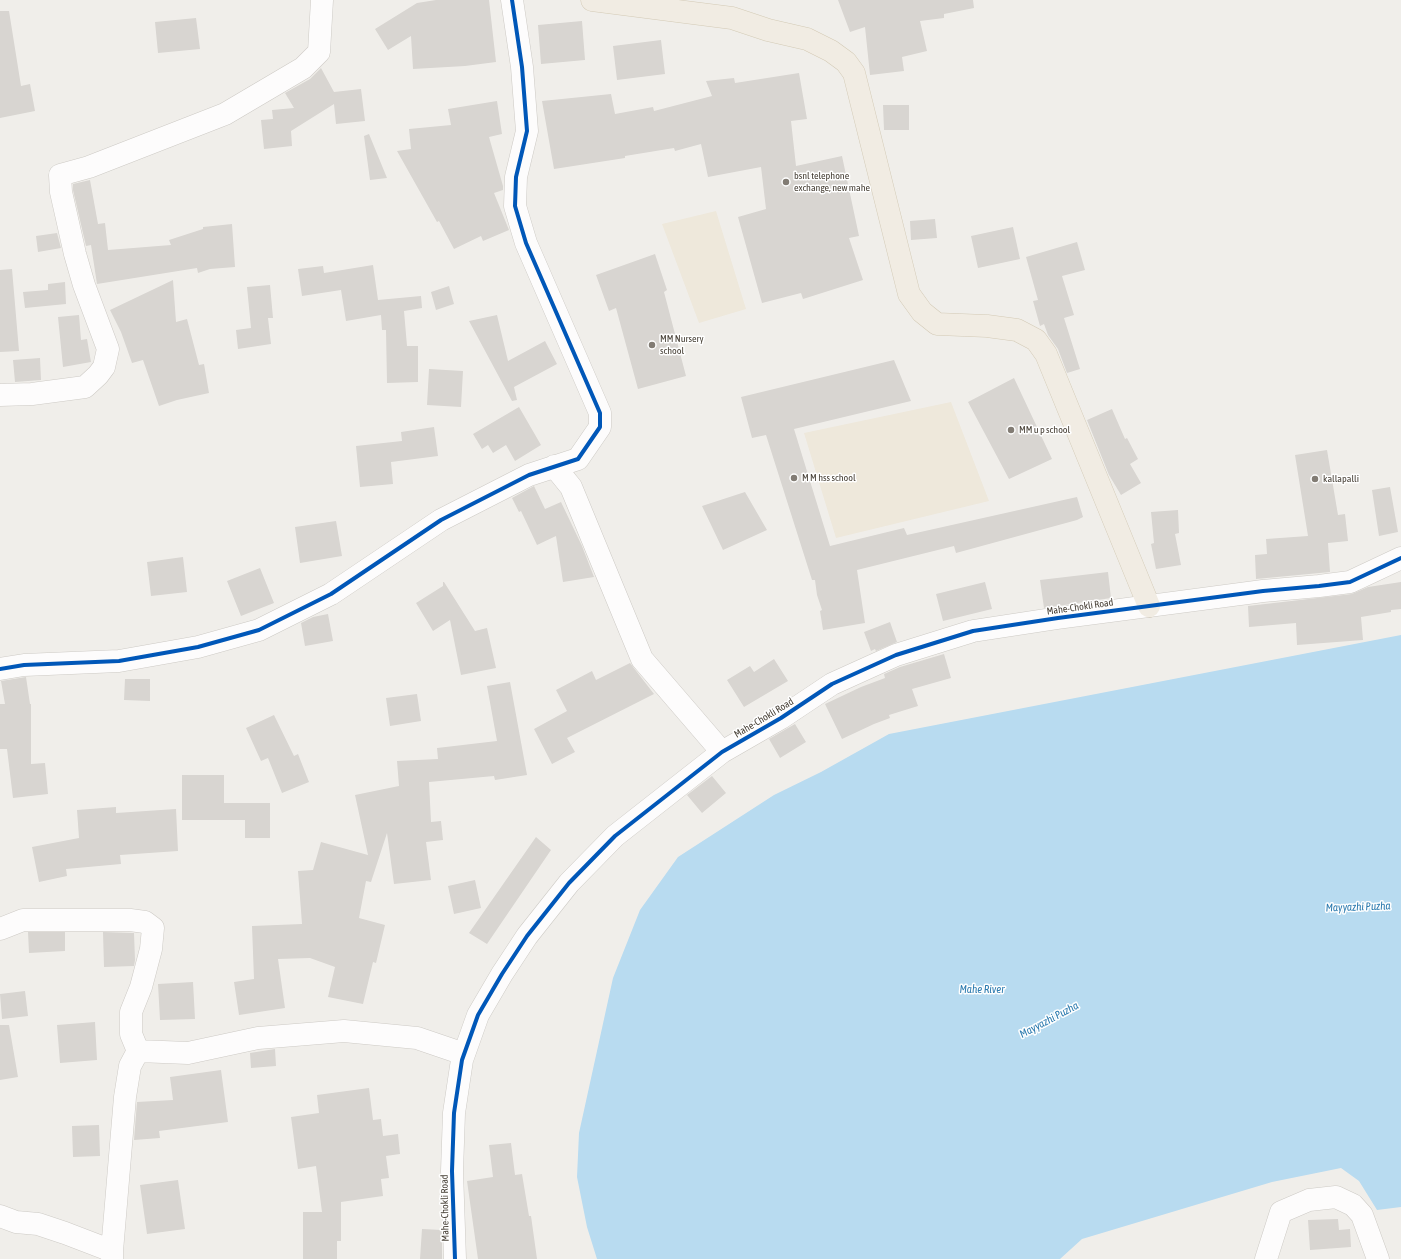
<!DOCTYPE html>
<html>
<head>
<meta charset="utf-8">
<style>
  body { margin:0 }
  canvas { display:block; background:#f0eeea }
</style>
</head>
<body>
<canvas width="1401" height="1259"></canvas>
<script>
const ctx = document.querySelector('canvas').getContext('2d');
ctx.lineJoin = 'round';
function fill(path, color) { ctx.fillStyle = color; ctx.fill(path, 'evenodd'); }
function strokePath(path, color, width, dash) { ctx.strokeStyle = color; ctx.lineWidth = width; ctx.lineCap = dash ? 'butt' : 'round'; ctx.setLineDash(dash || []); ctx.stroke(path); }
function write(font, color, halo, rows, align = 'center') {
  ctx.font = font + ' "Asap Condensed",sans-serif'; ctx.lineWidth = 3; ctx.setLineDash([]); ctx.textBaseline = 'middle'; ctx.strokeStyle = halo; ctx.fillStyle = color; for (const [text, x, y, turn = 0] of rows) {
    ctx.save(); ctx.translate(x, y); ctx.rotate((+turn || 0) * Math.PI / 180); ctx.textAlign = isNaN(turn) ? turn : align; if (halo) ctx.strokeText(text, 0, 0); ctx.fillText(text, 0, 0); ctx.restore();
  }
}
fill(new Path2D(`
  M 716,211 L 746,309 L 699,323 L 662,224 Z
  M 951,402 L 989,501 L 836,538 L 804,433 Z`), '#eee8db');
fill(new Path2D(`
  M 1401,635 L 1401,1207 L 1377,1210 L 1359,1181 L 1341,1168 L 1272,1182 L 1082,1239 L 1060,1259 L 597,1259 L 587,1227 L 577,1177 L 579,1133 L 613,978 L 640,910 L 678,857 L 774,795 L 821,772 L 889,734 Z`), '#b8dbf0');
fill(new Path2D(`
  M 436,0 L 489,0 L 496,62 L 465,66 L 413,69 L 411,36 L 388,50 L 375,29 L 417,3 Z
  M 838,0 L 973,0 L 974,8 L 944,14 L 944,18 L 920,21 L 927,51 L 902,57 L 904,71 L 870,75 L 865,27 L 850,32 Z
  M 0,11 L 9,11 L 21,86 L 30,84 L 35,111 L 0,118 Z
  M 196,18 L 200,49 L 158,53 L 155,22 Z
  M 582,21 L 585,60 L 541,64 L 538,25 Z
  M 661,40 L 665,74 L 617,80 L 613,46 Z
  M 321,68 L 334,92 L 361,89 L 365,121 L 336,124 L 334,104 L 291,131 L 292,146 L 264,149 L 261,120 L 273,119 L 272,110 L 294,108 L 285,93 L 310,79 Z
  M 799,73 L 807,119 L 791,121 L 796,166 L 842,156 L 859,236 L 849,238 L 863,280 L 803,299 L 801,293 L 762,303 L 738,217 L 766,209 L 761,167 L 708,177 L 701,144 L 675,151 L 674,148 L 625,156 L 625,158 L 554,169 L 542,101 L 611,94 L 615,114 L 653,107 L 654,111 L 712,96 L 706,81 L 734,78 L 735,83 Z
  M 497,101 L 502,134 L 489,137 L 503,186 L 503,190 L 494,193 L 509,230 L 483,241 L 481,236 L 454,249 L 439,221 L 437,222 L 397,151 L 411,149 L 409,129 L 451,125 L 448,109 Z
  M 883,105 L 909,105 L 909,130 L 884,130 Z
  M 369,134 L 387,178 L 370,180 L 364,136 Z
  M 90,180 L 98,224 L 105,223 L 108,250 L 171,245 L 169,240 L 203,229 L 203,227 L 232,224 L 235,267 L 210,269 L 198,273 L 197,268 L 97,284 L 91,245 L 86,246 L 73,190 L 73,184 Z
  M 935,219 L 937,238 L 911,240 L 910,221 Z
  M 1013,227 L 1020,259 L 978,268 L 971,236 Z
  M 57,233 L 61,248 L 38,252 L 36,236 Z
  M 1077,242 L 1085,270 L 1062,276 L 1074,315 L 1064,318 L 1080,369 L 1067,373 L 1058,349 L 1048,335 L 1044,324 L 1040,326 L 1033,301 L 1038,300 L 1026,257 Z
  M 655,254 L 667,290 L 664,292 L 686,376 L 638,389 L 616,308 L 609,311 L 596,275 Z
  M 373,265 L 378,300 L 421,296 L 422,308 L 404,311 L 407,346 L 418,346 L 418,382 L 387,383 L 386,330 L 382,330 L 381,315 L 346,321 L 341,290 L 302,296 L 298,269 L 323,266 L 324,273 Z
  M 12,269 L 19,351 L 0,352 L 0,270 Z
  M 173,280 L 176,322 L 187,319 L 199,365 L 204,364 L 209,393 L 177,400 L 159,406 L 143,360 L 132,363 L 121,332 L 110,310 Z
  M 65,282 L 66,304 L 25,308 L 23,292 L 48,290 L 48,284 Z
  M 270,285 L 273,318 L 268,318 L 271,344 L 238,349 L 236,330 L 251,328 L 247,287 Z
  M 449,286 L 454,304 L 436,310 L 431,292 Z
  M 79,315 L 81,340 L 87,339 L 91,362 L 63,367 L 58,317 Z
  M 497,315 L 508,361 L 545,341 L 557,364 L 514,387 L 517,400 L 512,401 L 469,321 Z
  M 40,358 L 41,380 L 15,382 L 13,360 Z
  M 894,360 L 911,401 L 794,429 L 830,546 L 904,528 L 907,535 L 1077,497 L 1083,517 L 1077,520 L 956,553 L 954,546 L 857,570 L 865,623 L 823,630 L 820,611 L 822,610 L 817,595 L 815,580 L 812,580 L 766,435 L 752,438 L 741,397 Z
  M 429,369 L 463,371 L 461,407 L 427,405 Z
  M 1014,378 L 1052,459 L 1009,479 L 968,402 Z
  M 519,407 L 541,445 L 515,461 L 506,445 L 493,453 L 488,445 L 482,449 L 473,434 Z
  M 1112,409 L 1125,439 L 1127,438 L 1138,459 L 1130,464 L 1141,483 L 1121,495 L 1109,475 L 1087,420 Z
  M 434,427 L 438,456 L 391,462 L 393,484 L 360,487 L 356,446 L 402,441 L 401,432 Z
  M 1327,450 L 1338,515 L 1345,514 L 1348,541 L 1328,543 L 1330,572 L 1256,579 L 1255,555 L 1267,554 L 1266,539 L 1308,536 L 1295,455 Z
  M 534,486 L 545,509 L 561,502 L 582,546 L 594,577 L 563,582 L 556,536 L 537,545 L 521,511 L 519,512 L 512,498 Z
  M 1390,487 L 1398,532 L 1379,536 L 1372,490 Z
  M 745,492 L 767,530 L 723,550 L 702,506 Z
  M 1178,510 L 1179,533 L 1175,534 L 1181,565 L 1156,569 L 1151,544 L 1154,543 L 1151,512 Z
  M 336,521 L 342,556 L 300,563 L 295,527 Z
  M 183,557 L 187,592 L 151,596 L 147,562 Z
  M 260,568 L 274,603 L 241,616 L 227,581 Z
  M 1108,572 L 1111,598 L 1044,608 L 1040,580 Z
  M 443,582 L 444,582 L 475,631 L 487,628 L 496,668 L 461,675 L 450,620 L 433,631 L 416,603 L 443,586 Z
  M 985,582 L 992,609 L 943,621 L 936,594 Z
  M 1401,582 L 1401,609 L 1391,610 L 1391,612 L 1361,617 L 1363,640 L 1297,645 L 1296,623 L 1249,627 L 1248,606 L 1352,594 L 1368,587 Z
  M 328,614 L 333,641 L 305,646 L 301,623 L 313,617 Z
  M 890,622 L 897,642 L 876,651 L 875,649 L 871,651 L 864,632 Z
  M 944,654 L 951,678 L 912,689 L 918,706 L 889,715 L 890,718 L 874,724 L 842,739 L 825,704 L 861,687 L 885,678 L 884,674 L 900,667 Z
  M 774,659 L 788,681 L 744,707 L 727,680 L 750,666 L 754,672 Z
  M 630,663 L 654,694 L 567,738 L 575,752 L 552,764 L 534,729 L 567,711 L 556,690 L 592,671 L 596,680 Z
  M 26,677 L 30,704 L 31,704 L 31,764 L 45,763 L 48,794 L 13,798 L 7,749 L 0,749 L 0,704 L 5,704 L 1,681 Z
  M 125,679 L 150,679 L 150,701 L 124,700 Z
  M 510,682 L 527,775 L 495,780 L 494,776 L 429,782 L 431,822 L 441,821 L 443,840 L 426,842 L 431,880 L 394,884 L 387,833 L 371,882 L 366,881 L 359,918 L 385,925 L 376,963 L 373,962 L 363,1004 L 328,997 L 335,967 L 310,958 L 278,959 L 285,1008 L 239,1015 L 234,982 L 254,979 L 252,926 L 302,924 L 298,871 L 313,870 L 321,842 L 368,855 L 355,795 L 399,786 L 397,761 L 438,759 L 437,748 L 497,741 L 487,686 Z
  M 417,694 L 421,721 L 390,726 L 386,698 Z
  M 274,715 L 294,756 L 298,754 L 309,782 L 282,793 L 268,758 L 261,761 L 246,728 Z
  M 795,724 L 806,742 L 780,758 L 769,739 Z
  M 182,775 L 224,775 L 224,803 L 270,803 L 270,838 L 245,838 L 245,820 L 182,820 Z
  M 712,776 L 726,793 L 702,813 L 687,795 Z
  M 116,807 L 116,813 L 176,809 L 178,851 L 120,855 L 121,864 L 66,869 L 67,876 L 39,882 L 32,847 L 79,838 L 77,810 Z
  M 536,837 L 551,850 L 487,944 L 469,933 Z
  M 475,880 L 481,908 L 454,914 L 448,886 Z
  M 28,932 L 65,932 L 65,951 L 29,953 Z
  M 103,932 L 134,933 L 135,960 L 134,966 L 104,967 Z
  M 193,982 L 195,1019 L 160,1020 L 158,984 Z
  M 25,991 L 28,1016 L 2,1019 L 0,994 Z
  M 95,1022 L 97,1060 L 60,1063 L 57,1025 Z
  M 0,1025 L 9,1025 L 18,1077 L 0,1080 Z
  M 275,1049 L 276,1066 L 251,1068 L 250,1053 Z
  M 221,1070 L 228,1122 L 159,1131 L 160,1138 L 134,1140 L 137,1102 L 173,1100 L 170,1077 Z
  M 369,1088 L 373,1120 L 381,1119 L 383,1136 L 398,1134 L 400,1154 L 386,1156 L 389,1178 L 381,1179 L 383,1196 L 341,1202 L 341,1241 L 337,1241 L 337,1259 L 303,1259 L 303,1212 L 322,1212 L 316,1166 L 298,1169 L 291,1117 L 319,1113 L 317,1095 Z
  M 99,1125 L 100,1156 L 73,1157 L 72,1126 Z
  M 511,1143 L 515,1175 L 522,1174 L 529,1216 L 531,1216 L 537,1259 L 478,1259 L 467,1181 L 493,1177 L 489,1145 Z
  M 178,1180 L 185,1229 L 147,1234 L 140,1185 Z
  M 1338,1219 L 1339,1230 L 1350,1229 L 1351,1247 L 1310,1250 L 1308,1220 Z
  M 422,1229 L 442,1230 L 442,1259 L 420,1259 Z`), '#d8d5d1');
const minor = new Path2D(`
  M 0,395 L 32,394 L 85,387 L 98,375 L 104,367 L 108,349 L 84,285 L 75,254 L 61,192 L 60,175 L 89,167 L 225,114 L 303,68 L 319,52 L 322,0
  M 554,466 L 571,487 L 642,659 L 722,752
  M 0,669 L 24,665 L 119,661 L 198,647 L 259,630 L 331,594 L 441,520 L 529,475 L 578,459 L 600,427 L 600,413 L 526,243 L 515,206 L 516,177 L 527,131 L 522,67 L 512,0
  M 0,929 L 23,920 L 130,920 L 145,922 L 153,928 L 151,949 L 141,987 L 131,1012 L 131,1034 L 138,1051 L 188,1053 L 258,1038 L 344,1031 L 417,1038 L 464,1054
  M 0,1216 L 16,1222 L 38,1224 L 65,1233 L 112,1251 L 112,1259
  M 112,1251 L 125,1097 L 130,1066 L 138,1051
  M 455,1259 L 452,1171 L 454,1113 L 462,1060 L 478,1015 L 502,974 L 527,936 L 569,883 L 615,836 L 722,752 L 781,718 L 832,684 L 896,655 L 973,631 L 1058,618 L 1263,591 L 1319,586 L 1350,582 L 1401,558
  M 1266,1259 L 1281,1212 L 1309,1200 L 1336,1197 L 1353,1205 L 1362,1215 L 1378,1259`);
const major = new Path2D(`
  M 592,0 L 732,18 L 768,30 L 807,39 L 831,51 L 846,62 L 854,73 L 909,294 L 922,312 L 937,324 L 987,326 L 1017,330 L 1036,340 L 1046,354 L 1149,606`);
strokePath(minor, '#cdcac5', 23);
strokePath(major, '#d3cab6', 23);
strokePath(minor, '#fdfcfc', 22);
strokePath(major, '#f1ece3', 22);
strokePath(new Path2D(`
  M 0,669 L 24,665 L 119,661 L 198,647 L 259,630 L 331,594 L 441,520 L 529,475 L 578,459 L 600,427 L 600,413 L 526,243 L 515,206 L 516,177 L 527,131 L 522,67 L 512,0
  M 455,1259 L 452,1171 L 454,1113 L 462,1060 L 478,1015 L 502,974 L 527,936 L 569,883 L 615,836 L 722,752 L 781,718 L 832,684 L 896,655 L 973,631 L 1058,618 L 1263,591 L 1319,586 L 1350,582 L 1401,558`), '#0057b8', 4);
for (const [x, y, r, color] of [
  [786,182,4,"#827c74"],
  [652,345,4,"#827c74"],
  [1011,430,4,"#827c74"],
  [794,478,4,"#827c74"],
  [1315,479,4,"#827c74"]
]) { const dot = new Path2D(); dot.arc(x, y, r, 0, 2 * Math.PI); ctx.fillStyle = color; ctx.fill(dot); strokePath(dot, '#fff', 1.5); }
write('10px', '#463f35', '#fff', [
  ["bsnl telephone",794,176],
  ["exchange, new mahe",794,188],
  ["MM Nursery",660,339],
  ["school",660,351],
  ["MM u p school",1019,430],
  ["M M hss school",802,478],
  ["kallapalli",1323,479]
], 'left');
write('10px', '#463f35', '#fff', [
  ["Mahe-Chokli Road",1080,607,-8],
  ["Mahe-Chokli Road",764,718,-31],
  ["Mahe-Chokli Road",445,1208,-91]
]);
write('italic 11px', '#2979ae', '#fff', [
  ["Mayyazhi Puzha",1358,907,-2],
  ["Mahe River",982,990],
  ["Mayyazhi Puzha",1049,1020,-28]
]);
</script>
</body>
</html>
